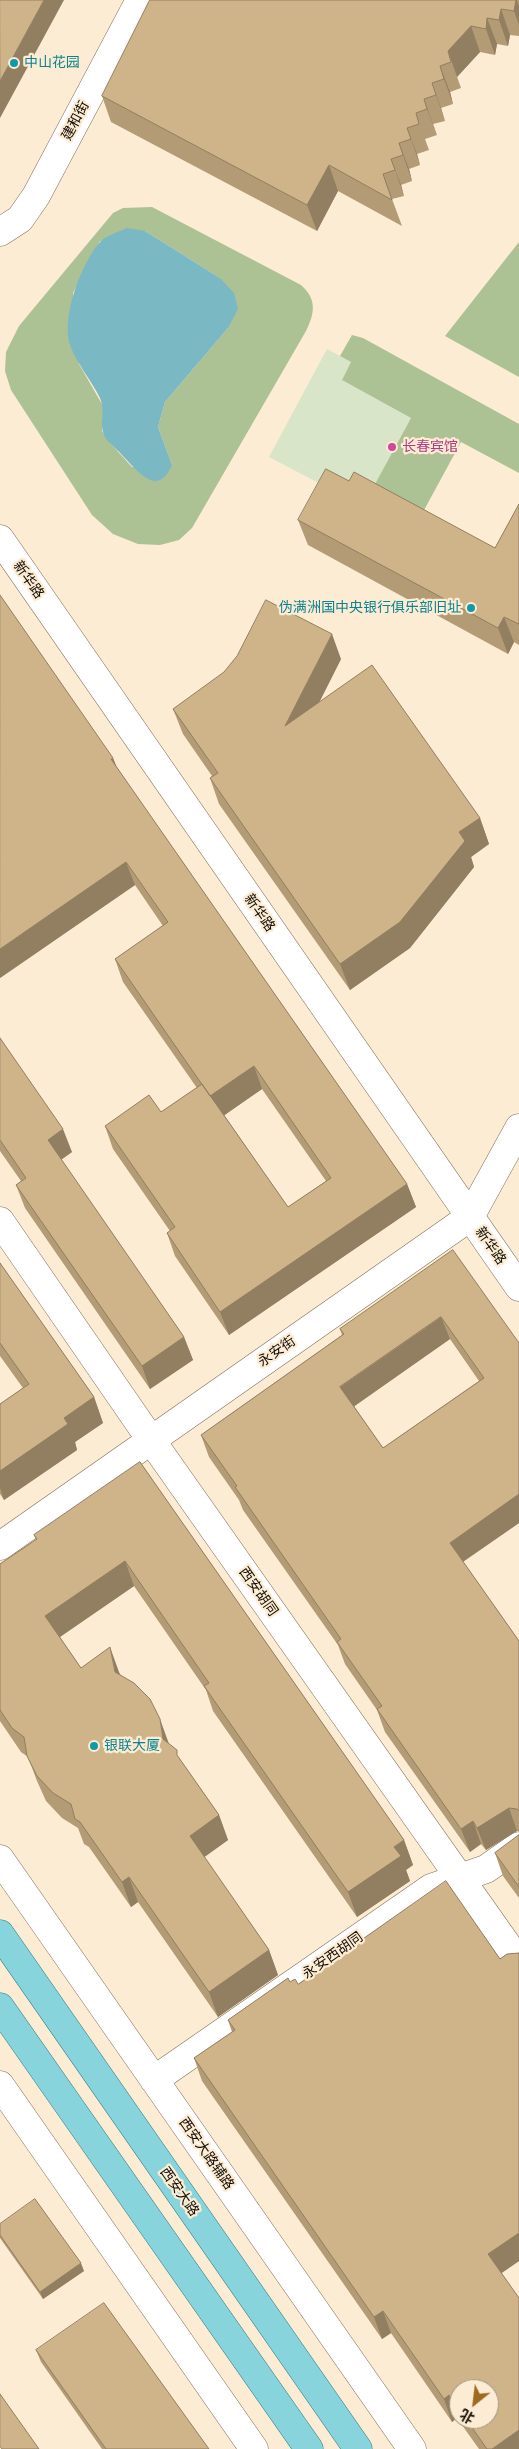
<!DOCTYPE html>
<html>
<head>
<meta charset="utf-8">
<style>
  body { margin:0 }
  #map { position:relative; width:519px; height:2449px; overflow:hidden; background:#fcecd3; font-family:"Archivo Narrow","Noto Sans SC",sans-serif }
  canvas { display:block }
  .north { position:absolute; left:449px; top:2379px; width:50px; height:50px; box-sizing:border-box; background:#fcecd3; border:1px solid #9f9381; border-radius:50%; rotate:209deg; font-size:14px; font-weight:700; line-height:20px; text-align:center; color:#130e06 }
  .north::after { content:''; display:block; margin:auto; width:18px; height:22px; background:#9d6a21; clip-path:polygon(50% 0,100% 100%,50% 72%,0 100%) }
</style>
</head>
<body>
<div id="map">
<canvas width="519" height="2449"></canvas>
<div class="north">北</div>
</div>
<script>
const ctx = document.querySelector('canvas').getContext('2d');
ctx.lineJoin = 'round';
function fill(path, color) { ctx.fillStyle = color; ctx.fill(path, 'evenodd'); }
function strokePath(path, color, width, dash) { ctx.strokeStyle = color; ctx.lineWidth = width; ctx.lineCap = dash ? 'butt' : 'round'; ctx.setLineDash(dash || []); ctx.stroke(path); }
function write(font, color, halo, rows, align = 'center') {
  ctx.font = font + ' "Archivo Narrow","Noto Sans SC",sans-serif'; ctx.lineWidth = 4.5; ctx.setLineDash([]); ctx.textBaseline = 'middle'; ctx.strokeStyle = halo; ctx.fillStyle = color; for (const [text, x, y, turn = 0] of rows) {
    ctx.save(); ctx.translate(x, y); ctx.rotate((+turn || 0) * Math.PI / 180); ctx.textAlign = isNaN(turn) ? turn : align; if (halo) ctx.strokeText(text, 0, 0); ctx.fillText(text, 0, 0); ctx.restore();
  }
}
fill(new Path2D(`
  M 327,349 L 351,362 L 342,380 L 411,418 L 368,497 L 357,503 L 269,457 Z`), '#d8e5c8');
fill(new Path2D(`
  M 152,207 L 301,285 C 317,299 315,313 306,331 L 192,528 L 179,540 L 160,545 L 138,544 L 113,534 L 92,515 L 11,390 L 5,371 L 6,352 L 19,326 L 113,213 L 123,208 ZM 145,231 L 220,278 L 228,328 L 165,402 L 158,427 L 172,465 L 132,467 L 111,444 L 102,431 L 103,406 L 79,364 L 73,293 L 100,241 Z
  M 519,242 L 519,377 L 445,336 Z
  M 352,335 L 363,338 L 519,424 L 519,473 L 461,442 L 417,523 L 368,497 L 411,418 L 342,380 L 351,362 L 340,356 Z`), '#acc194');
fill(new Path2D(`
  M 127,228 L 145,231 L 220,278 L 234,293 L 238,309 L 228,328 L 165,402 L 158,427 L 172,465 C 157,499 137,470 122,455 C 116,448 105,441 103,432 C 100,421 105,410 100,398 C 91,380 77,364 70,345 C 61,317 81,264 100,242 C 105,236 119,232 127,228 Z`), '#7ab8c4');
const minor = new Path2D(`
  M 0,232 L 20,219 L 36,196 L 140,0
  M 0,539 L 519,1287
  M 0,1221 L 151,1440 L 519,1962
  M 0,1546 L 470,1217 L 519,1128
  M 0,1859 L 412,2449
  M 154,2080 L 431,1888 L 486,1869 L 519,1846
  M 0,2085 L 254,2449`);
const major = new Path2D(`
  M 0,1934 L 358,2449
  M 0,2007 L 309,2449`);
strokePath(minor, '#7f715b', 29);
strokePath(major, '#2c7c83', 29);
strokePath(minor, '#fff', 28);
strokePath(major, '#88d4dd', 28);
fill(new Path2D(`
  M 150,0 L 519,0 L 519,36 L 510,35 L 508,46 L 497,44 L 495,55 L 480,52 L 457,77 L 461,88 L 450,92 L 453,104 L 441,108 L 445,121 L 433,124 L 437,135 L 425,139 L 429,150 L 417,154 L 420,165 L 409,169 L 412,181 L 401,185 L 404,196 L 392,199 L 402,226 L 338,191 L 317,231 L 111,122 L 102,96 Z
  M 349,481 L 495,548 L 519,504 L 519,645 L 514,642 L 508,654 L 308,545 L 298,520 Z
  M 341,659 L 320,701 L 480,818 L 489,844 L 471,857 L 474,867 L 410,948 L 350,990 L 219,804 L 210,778 L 212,776 L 183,734 L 173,709 Z
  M 113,758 L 117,768 L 407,1184 L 416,1207 L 229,1335 L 175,1256 L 167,1233 L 170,1231 L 113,1149 L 105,1126 L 161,1112 L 197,1088 L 123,982 L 115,959 L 163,926 L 135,885 L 0,978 ZM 262,1089 L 326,1181 L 288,1207 L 224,1115 Z
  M 0,1038 L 72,1152 L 61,1160 L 184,1337 L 193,1360 L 150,1389 L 25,1208 L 16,1185 L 21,1181 L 0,1151 Z
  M 453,1250 L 519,1523 L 463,1562 L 519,1641 L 519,1831 L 517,1831 L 486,1850 L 481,1844 L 470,1852 L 385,1732 L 377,1710 L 345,1664 L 338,1645 L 243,1510 L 239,1500 L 209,1457 L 201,1435 L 342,1335 L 340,1329 ZM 450,1339 L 479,1381 L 383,1448 L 354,1406 Z
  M 0,1263 L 94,1397 L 103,1423 L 75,1442 L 77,1450 L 4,1500 L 0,1494 L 0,1404 L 23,1388 L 0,1356 Z
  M 140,1462 L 404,1840 L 413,1865 L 406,1870 L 410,1881 L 357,1917 L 213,1711 L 206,1690 L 134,1586 L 60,1637 L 81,1668 L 119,1672 L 120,1674 L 219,1815 L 228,1840 L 204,1857 L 269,1950 L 278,1975 L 218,2017 L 138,1902 L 131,1907 L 89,1847 L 84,1844 L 78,1828 L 62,1818 L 46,1801 L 37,1781 L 28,1757 L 21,1752 L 0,1721 L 0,1564 L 36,1540 L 34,1535 Z
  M 519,1835 L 519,1898 L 503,1876 L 495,1853 Z
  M 519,1953 L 519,2261 L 501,2273 L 519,2449 L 479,2449 L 457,2418 L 452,2422 L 391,2333 L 382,2339 L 202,2081 L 194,2058 L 232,2032 L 228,2020 L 290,1982 L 298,1984 L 500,1959 ZM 459,2389 L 489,2419 L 459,2419 Z
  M 0,2224 L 84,2271 L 43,2299 L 0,2238 Z
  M 36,2350 L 209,2449 L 102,2449 L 41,2362 Z`), '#b39b76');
fill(new Path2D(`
  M 44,0 L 64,0 L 0,118 L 0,81 Z
  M 516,0 L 517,0 L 519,7 L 519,25 L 514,11 Z
  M 501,9 L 510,35 L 508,46 L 499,20 Z
  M 487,18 L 497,44 L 495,55 L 486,29 Z
  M 471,26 L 480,52 L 457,77 L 461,88 L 448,51 Z
  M 440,66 L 450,92 L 453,104 L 444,79 Z
  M 432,83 L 441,108 L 445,121 L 436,95 Z
  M 424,99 L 433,124 L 437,135 L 427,109 Z
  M 407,128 L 417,154 L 420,165 L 411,139 Z
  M 399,143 L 409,169 L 412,181 L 403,155 Z
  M 391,159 L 401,185 L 404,196 L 395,170 Z
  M 329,165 L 338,191 L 317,231 L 307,205 Z
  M 504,617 L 514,642 L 508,654 L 498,628 Z
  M 332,634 L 341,659 L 294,752 L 285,726 Z
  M 113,758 L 122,781 L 111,759 Z
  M 480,818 L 489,844 L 471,857 L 474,867 L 410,948 L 350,990 L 340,964 L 459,832 Z
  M 126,862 L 135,885 L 0,978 L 0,949 Z
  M 254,1066 L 262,1089 L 219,1119 L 210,1096 Z
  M 63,1129 L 72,1152 L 56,1163 L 48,1140 Z
  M 407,1184 L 416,1207 L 229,1335 L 220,1312 Z
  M 441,1317 L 450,1339 L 349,1410 L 340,1387 Z
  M 184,1337 L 193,1360 L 150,1389 L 142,1366 Z
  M 94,1397 L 103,1423 L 75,1442 L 77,1450 L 4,1500 L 0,1488 L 0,1471 L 64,1418 Z
  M 519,1494 L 519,1523 L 458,1565 L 450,1543 Z
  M 125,1561 L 134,1586 L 54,1641 L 45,1616 Z
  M 110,1647 L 119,1672 L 125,1697 L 115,1672 Z
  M 160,1719 L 169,1744 L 163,1739 Z
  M 509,1808 L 517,1831 L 486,1850 L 477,1828 Z
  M 219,1815 L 228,1840 L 199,1861 L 190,1836 Z
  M 473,1821 L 481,1844 L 470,1852 L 461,1829 Z
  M 404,1840 L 413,1865 L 406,1870 L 410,1881 L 357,1917 L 348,1892 L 394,1847 Z
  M 129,1877 L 138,1902 L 131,1907 L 122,1882 Z
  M 269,1950 L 278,1975 L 218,2017 L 209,1992 Z
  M 519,2233 L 519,2261 L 496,2277 L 488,2254 Z
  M 81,2263 L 84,2271 L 43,2299 L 40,2292 Z
  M 383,2311 L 391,2333 L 382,2339 L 374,2317 Z
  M 449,2395 L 457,2418 L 452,2422 L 444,2399 Z
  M 519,2430 L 519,2449 L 492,2449 Z`), '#927e60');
const building = new Path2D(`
  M 0,0 L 44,0 L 0,81 Z
  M 150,0 L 516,0 L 514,11 L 501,9 L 499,20 L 487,18 L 486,29 L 471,26 L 448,51 L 451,62 L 440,66 L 444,79 L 432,83 L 436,95 L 424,99 L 427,109 L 416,113 L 419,124 L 407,128 L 411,139 L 399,143 L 403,155 L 391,159 L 395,170 L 383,174 L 392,200 L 329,165 L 307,205 L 102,96 Z
  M 326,469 L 349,481 L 354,472 L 495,548 L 519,504 L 519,624 L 504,617 L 498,628 L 298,520 Z
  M 0,595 L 113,758 L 111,759 L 407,1184 L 220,1312 L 167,1233 L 175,1227 L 105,1126 L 149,1095 L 161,1112 L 202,1084 L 288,1207 L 331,1178 L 254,1066 L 210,1096 L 115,959 L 168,922 L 126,862 L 0,949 Z
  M 266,600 L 332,634 L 285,726 L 372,665 L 480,818 L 459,832 L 465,841 L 400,922 L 340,964 L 210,778 L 218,773 L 173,709 L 224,672 L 237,656 Z
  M 0,1038 L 63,1129 L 48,1140 L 184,1337 L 142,1366 L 16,1185 L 26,1178 L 0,1140 Z
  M 453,1250 L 519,1343 L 519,1494 L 450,1543 L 519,1641 L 519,1811 L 517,1809 L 509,1808 L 477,1828 L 473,1821 L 461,1829 L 377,1709 L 382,1706 L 337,1642 L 341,1639 L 235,1487 L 237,1486 L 201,1435 L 344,1334 L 340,1329 ZM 441,1317 L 484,1378 L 383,1448 L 340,1387 Z
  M 0,1263 L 94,1397 L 64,1418 L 68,1424 L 0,1471 L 0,1404 L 29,1384 L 0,1343 Z
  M 140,1462 L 404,1840 L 394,1847 L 401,1856 L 348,1892 L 204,1686 L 209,1683 L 125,1561 L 45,1616 L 81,1668 L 110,1647 L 115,1672 L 134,1683 L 150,1699 L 160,1719 L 163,1739 L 177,1750 L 177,1755 L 219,1815 L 190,1836 L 269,1950 L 209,1992 L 129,1877 L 122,1882 L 80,1822 L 75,1819 L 71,1804 L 53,1793 L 37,1776 L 27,1756 L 24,1737 L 12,1728 L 0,1710 L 0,1564 L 37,1539 L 34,1535 Z
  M 519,1835 L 519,1887 L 495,1853 Z
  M 446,1881 L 500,1959 L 507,1954 L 519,1953 L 519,2233 L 488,2254 L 519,2298 L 519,2430 L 492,2449 L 487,2449 L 466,2419 L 489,2419 L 489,2389 L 459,2389 L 459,2409 L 449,2395 L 444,2399 L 383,2311 L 374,2317 L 194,2058 L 235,2030 L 228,2020 L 288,1978 L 290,1982 L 295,1979 L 298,1984 Z
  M 35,2199 L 81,2263 L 40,2292 L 0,2235 L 0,2224 Z
  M 104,2303 L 209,2449 L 106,2449 L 36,2350 Z
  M 0,2394 L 39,2449 L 2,2449 L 0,2446 Z`);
fill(building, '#d0b489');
strokePath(building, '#927e60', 1);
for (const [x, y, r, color] of [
  [14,63,5,"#0f9aa8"],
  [392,447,5,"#d1479c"],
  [471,608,5,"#0f9aa8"],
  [94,1746,5,"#0f9aa8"]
]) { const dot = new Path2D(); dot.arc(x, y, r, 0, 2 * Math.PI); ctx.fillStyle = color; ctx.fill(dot); strokePath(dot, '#fcecd3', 2); }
write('14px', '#0d838f', '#fcecd3', [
  ["中山花园",24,63],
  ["伪满洲国中央银行俱乐部旧址",461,608,"right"],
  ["银联大厦",104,1746]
], 'left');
write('14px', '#130e06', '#fcecd3', [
  ["建和街",76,121,-62],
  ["新华路",28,580,55],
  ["新华路",259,913,55],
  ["新华路",490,1246,55],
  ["永安街",277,1352,-35],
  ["西安胡同",258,1592,55],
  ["永安西胡同",333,1956,-35],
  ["西安大路辅路",206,2154,55],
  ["西安大路",179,2192,55]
]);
write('14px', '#b23c85', '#fcecd3', [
  ["长春宾馆",402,447]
], 'left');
</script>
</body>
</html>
